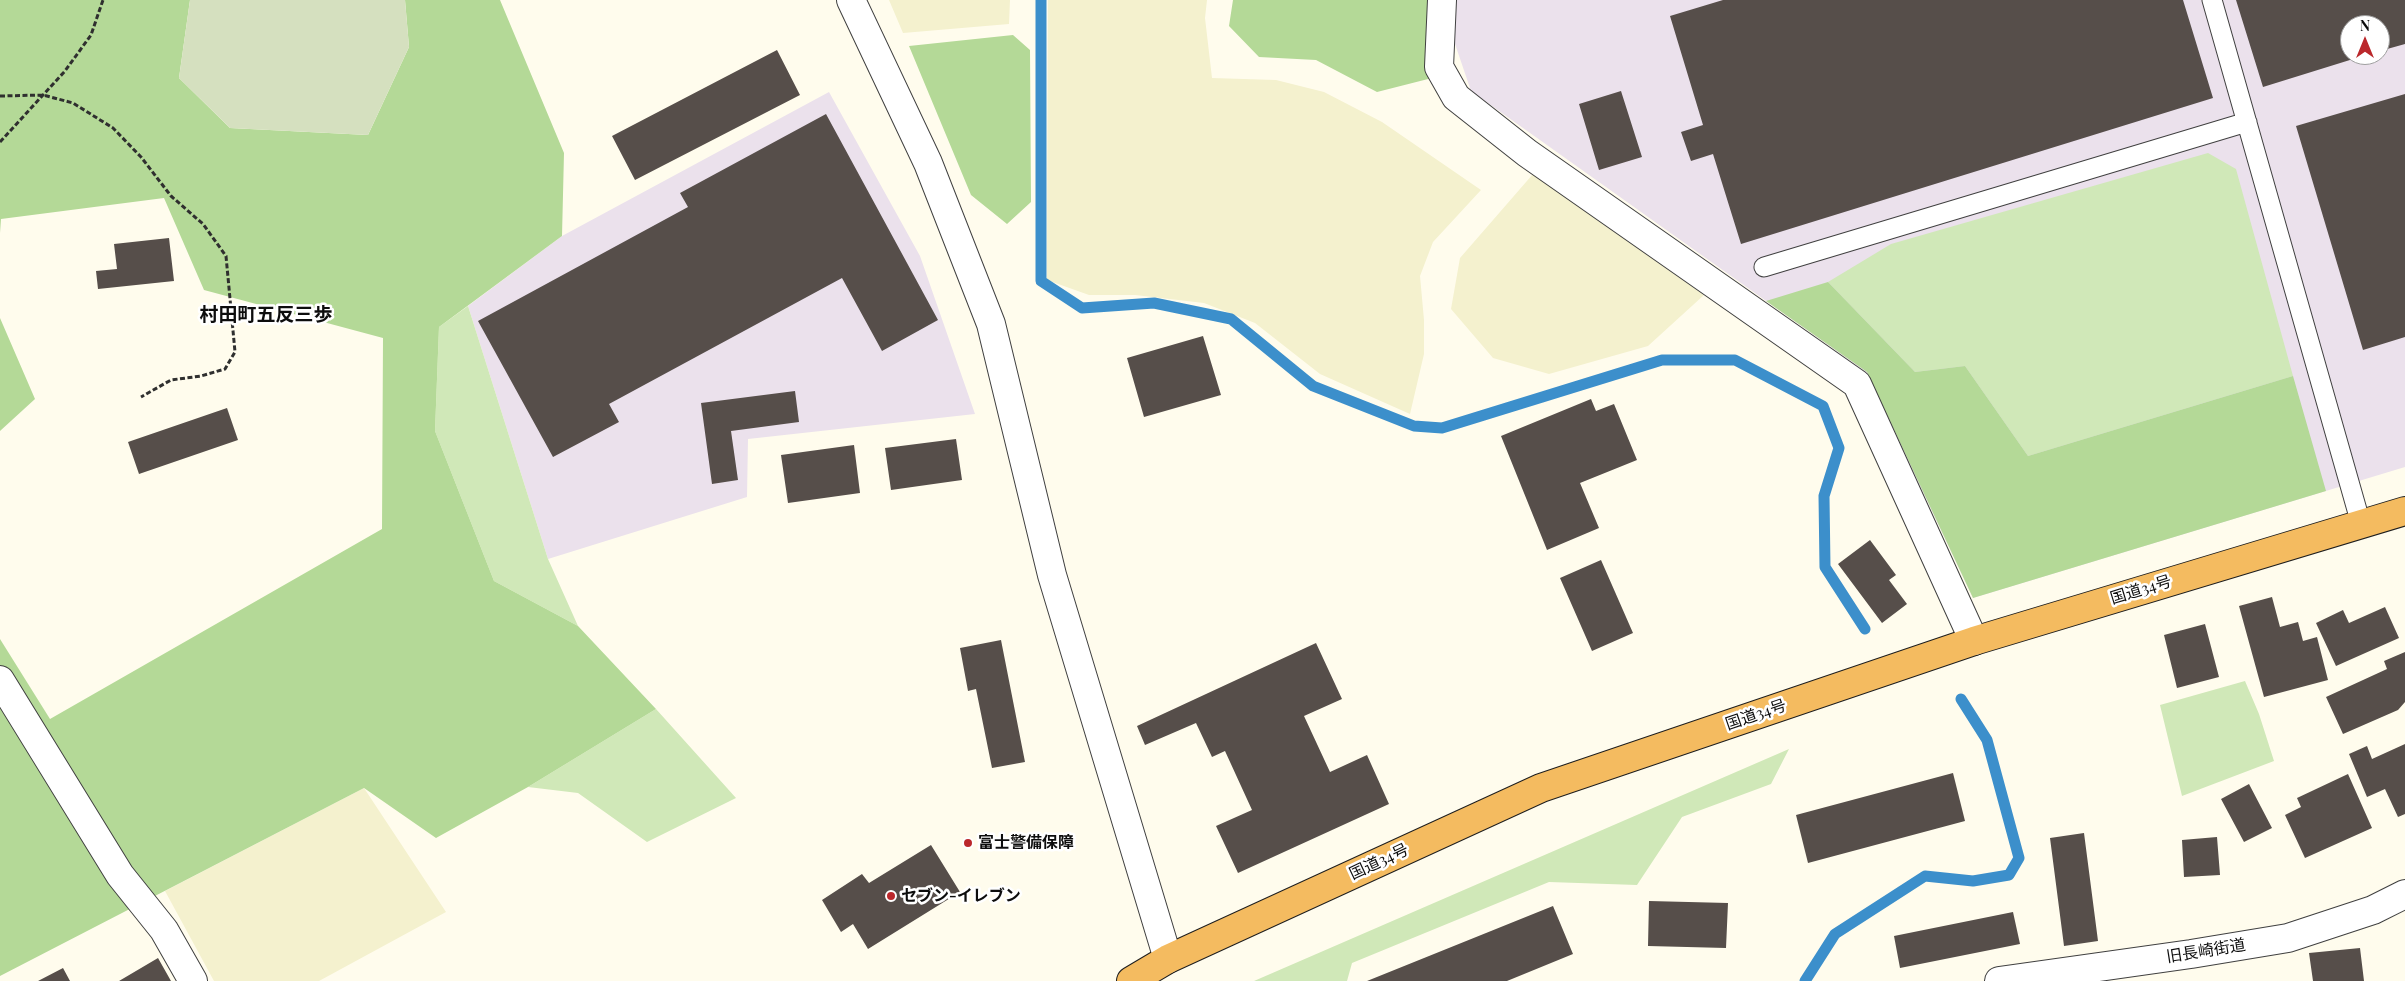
<!DOCTYPE html>
<html>
<head>
<meta charset="utf-8">
<style>
  body { margin:0 }
  #map { position:relative; width:2405px; height:981px; overflow:hidden; background:#fffced; font-family:"Playfair Display",serif }
  canvas { display:block }
  .north { position:absolute; left:2340px; top:15px; width:50px; height:50px; box-sizing:border-box; background:#fff; border:1px solid #9e9e9e; border-radius:50%; rotate:0deg; font-size:14px; font-weight:700; line-height:20px; text-align:center; color:#0d0d0d }
  .north::after { content:''; display:block; margin:auto; width:18px; height:22px; background:#bb282c; clip-path:polygon(50% 0,100% 100%,50% 72%,0 100%) }
</style>
</head>
<body>
<div id="map">
<canvas width="2405" height="981"></canvas>
<div class="north">N</div>
</div>
<script>
const ctx = document.querySelector('canvas').getContext('2d');
ctx.lineJoin = 'round';
function fill(path, color) { ctx.fillStyle = color; ctx.fill(path, 'evenodd'); }
function strokePath(path, color, width, dash) { ctx.strokeStyle = color; ctx.lineWidth = width; ctx.lineCap = dash ? 'butt' : 'round'; ctx.setLineDash(dash || []); ctx.stroke(path); }
function write(font, color, halo, rows, align = 'center') {
  ctx.font = font + ' "Playfair Display","Noto Sans JP",serif'; ctx.lineWidth = 5; ctx.setLineDash([]); ctx.textBaseline = 'middle'; ctx.strokeStyle = halo; ctx.fillStyle = color; for (const [text, x, y, turn = 0] of rows) {
    ctx.save(); ctx.translate(x, y); ctx.rotate((+turn || 0) * Math.PI / 180); ctx.textAlign = isNaN(turn) ? turn : align; if (halo) ctx.strokeText(text, 0, 0); ctx.fillText(text, 0, 0); ctx.restore();
  }
}
fill(new Path2D(`
  M 1456,0 L 2405,0 L 2405,467 L 1973,598 L 1866,372 L 1471,91 L 1454,41 ZM 2350,25 L 2380,25 L 2380,55 L 2350,55 Z
  M 829,92 L 920,256 L 975,414 L 748,439 L 747,497 L 548,559 L 468,306 L 562,236 Z`), '#ebe1ec');
fill(new Path2D(`
  M 889,0 L 1010,0 L 1009,24 L 903,33 Z
  M 1048,0 L 1207,0 L 1205,18 L 1212,78 L 1276,80 L 1324,92 L 1382,122 L 1481,190 L 1433,242 L 1420,276 L 1424,320 L 1424,354 L 1410,414 L 1320,374 L 1255,323 L 1204,303 L 1135,295 L 1089,295 L 1047,280 Z
  M 1533,174 L 1704,295 L 1648,346 L 1549,374 L 1493,358 L 1451,309 L 1460,258 Z
  M 364,788 L 446,912 L 319,981 L 214,981 L 165,891 Z`), '#f4f1ce');
fill(new Path2D(`
  M 2208,153 L 2236,169 L 2293,376 L 2028,456 L 1965,366 L 1915,372 L 1828,282 L 1891,244 Z
  M 468,306 L 548,559 L 578,626 L 494,581 L 435,431 L 439,327 Z
  M 2245,681 L 2259,714 L 2274,761 L 2182,796 L 2160,705 Z
  M 656,709 L 736,798 L 647,842 L 578,793 L 528,787 Z
  M 1789,749 L 1771,784 L 1682,817 L 1637,885 L 1549,882 L 1352,963 L 1347,981 L 1254,981 Z`), '#d0e8b8');
fill(new Path2D(`
  M 0,0 L 190,0 L 179,78 L 230,128 L 368,135 L 409,47 L 405,0 L 500,0 L 564,153 L 562,236 L 439,327 L 435,431 L 494,581 L 578,626 L 656,709 L 528,787 L 436,838 L 364,788 L 0,976 L 0,639 L 50,719 L 382,529 L 383,338 L 204,290 L 164,198 L 1,219 L 0,233 Z
  M 1233,0 L 1434,0 L 1432,78 L 1377,92 L 1316,60 L 1259,57 L 1229,26 Z
  M 1013,35 L 1030,50 L 1031,202 L 1007,224 L 971,195 L 909,46 Z
  M 1828,282 L 1915,372 L 1965,366 L 2028,456 L 2293,376 L 2326,491 L 1973,598 L 1867,372 L 1766,301 Z
  M 0,318 L 35,399 L 0,431 Z`), '#b4d997');
fill(new Path2D(`
  M 190,0 L 405,0 L 409,47 L 368,135 L 230,128 L 179,78 Z`), '#d5e0bf');
strokePath(new Path2D(`
  M 1041,0 L 1041,281 L 1082,308 L 1154,303 L 1231,319 L 1313,386 L 1414,426 L 1442,428 L 1662,360 L 1735,360 L 1823,406 L 1839,448 L 1824,496 L 1825,567 L 1865,629
  M 1805,981 L 1835,934 L 1925,876 L 1973,881 L 2009,875 L 2019,858 L 1987,740 L 1961,699`), '#3c8fcb', 11);
fill(new Path2D(`
  M 1723,0 L 2183,0 L 2213,98 L 1741,244 L 1713,154 L 1691,161 L 1681,132 L 1703,125 L 1670,16 Z
  M 2236,0 L 2405,0 L 2405,44 L 2380,51 L 2380,25 L 2350,25 L 2350,55 L 2366,55 L 2263,87 Z
  M 777,50 L 800,95 L 635,180 L 612,136 Z
  M 1621,91 L 1642,157 L 1599,170 L 1579,104 Z
  M 2405,94 L 2405,337 L 2363,350 L 2296,126 Z
  M 826,114 L 938,320 L 882,351 L 842,278 L 609,404 L 619,422 L 553,457 L 478,321 L 688,207 L 680,193 Z
  M 169,238 L 174,281 L 98,289 L 96,271 L 117,269 L 114,244 Z
  M 1203,336 L 1221,395 L 1144,417 L 1127,358 Z
  M 795,391 L 799,422 L 731,431 L 738,480 L 712,484 L 701,403 Z
  M 1591,399 L 1596,411 L 1614,404 L 1637,460 L 1580,483 L 1599,528 L 1547,550 L 1501,436 Z
  M 227,408 L 238,440 L 139,474 L 128,442 Z
  M 956,439 L 962,480 L 891,490 L 885,448 Z
  M 854,445 L 860,493 L 788,503 L 781,455 Z
  M 1870,540 L 1896,575 L 1889,580 L 1907,604 L 1882,623 L 1838,564 Z
  M 1601,560 L 1633,633 L 1592,651 L 1560,578 Z
  M 2272,597 L 2280,627 L 2298,622 L 2303,641 L 2317,637 L 2328,680 L 2264,697 L 2239,606 Z
  M 2385,607 L 2399,638 L 2336,666 L 2316,623 L 2343,610 L 2349,623 Z
  M 2205,624 L 2219,677 L 2177,688 L 2164,635 Z
  M 1001,640 L 1025,762 L 992,768 L 976,689 L 968,691 L 960,648 Z
  M 1316,643 L 1342,699 L 1304,716 L 1330,772 L 1367,755 L 1389,804 L 1238,873 L 1216,826 L 1252,810 L 1225,751 L 1212,757 L 1196,723 L 1145,745 L 1137,726 Z
  M 2405,652 L 2405,702 L 2398,710 L 2343,734 L 2326,697 L 2387,669 L 2384,661 Z
  M 2405,744 L 2405,814 L 2398,817 L 2385,789 L 2367,797 L 2349,754 L 2367,746 L 2372,759 Z
  M 1953,773 L 1965,821 L 1808,863 L 1796,815 Z
  M 2348,774 L 2372,828 L 2305,858 L 2285,815 L 2301,807 L 2297,798 Z
  M 2249,784 L 2272,828 L 2244,842 L 2221,799 Z
  M 2084,833 L 2098,941 L 2064,946 L 2050,838 Z
  M 2217,837 L 2220,875 L 2184,877 L 2182,840 Z
  M 931,845 L 960,892 L 868,949 L 853,924 L 841,932 L 822,900 L 862,874 L 869,883 Z
  M 1649,901 L 1728,903 L 1726,948 L 1648,946 Z
  M 1553,906 L 1573,954 L 1507,981 L 1367,981 Z
  M 2013,912 L 2020,944 L 1900,968 L 1894,936 Z
  M 2360,948 L 2364,981 L 2313,981 L 2309,953 Z
  M 158,958 L 171,981 L 119,981 Z
  M 63,968 L 70,981 L 38,981 Z`), '#564e4a');
const service = new Path2D(`
  M 2212,0 L 2361,524
  M 1764,267 L 2247,122`);
const minor = new Path2D(`
  M 1442,0 L 1439,67 L 1456,97 L 1527,153 L 1857,384 L 1974,641
  M 0,680 L 120,875 L 164,930 L 193,981
  M 1999,981 L 2191,954 L 2288,938 L 2373,910 L 2405,894`);
const tertiary = new Path2D(`
  M 851,0 L 928,163 L 991,324 L 1052,575 L 1168,959`);
const trunk = new Path2D(`
  M 1131,981 L 1168,959 L 1541,788 L 1974,641 L 2405,511`);
strokePath(service, '#404040', 21);
strokePath(minor, '#404040', 30);
strokePath(tertiary, '#404040', 30);
strokePath(trunk, '#1e1e1e', 30);
strokePath(new Path2D(`
  M 0,96 L 43,95 L 73,103 L 113,128 L 141,157 L 171,196 L 203,224 L 226,256 L 235,352 L 225,369 L 201,376 L 171,380 L 141,397
  M 0,142 L 65,71 L 91,35 L 103,0`), '#2f2f2f', 3, [5, 2.5]);
strokePath(service, '#fff', 19);
strokePath(minor, '#fff', 28);
strokePath(tertiary, '#fff', 28);
strokePath(trunk, '#f4bb60', 28);
for (const [x, y, r, color] of [
  [968,843,5,"#bb282c"],
  [891,896,5,"#bb282c"]
]) { const dot = new Path2D(); dot.arc(x, y, r, 0, 2 * Math.PI); ctx.fillStyle = color; ctx.fill(dot); strokePath(dot, '#fff', 2); }
write('16px', '#0d0d0d', '#fff', [
  ["国道34号",2141,590,-17],
  ["国道34号",1756,715,-19],
  ["国道34号",1379,862,-25],
  ["旧長崎街道",2206,951,-9]
]);
write('bold 16px', '#0d0d0d', '#fff', [
  ["富士警備保障",978,843],
  ["セブン-イレブン",901,896]
], 'left');
write('bold 19px', '#0d0d0d', '#fff', [
  ["村田町五反三歩",266,315]
]);
</script>
</body>
</html>
